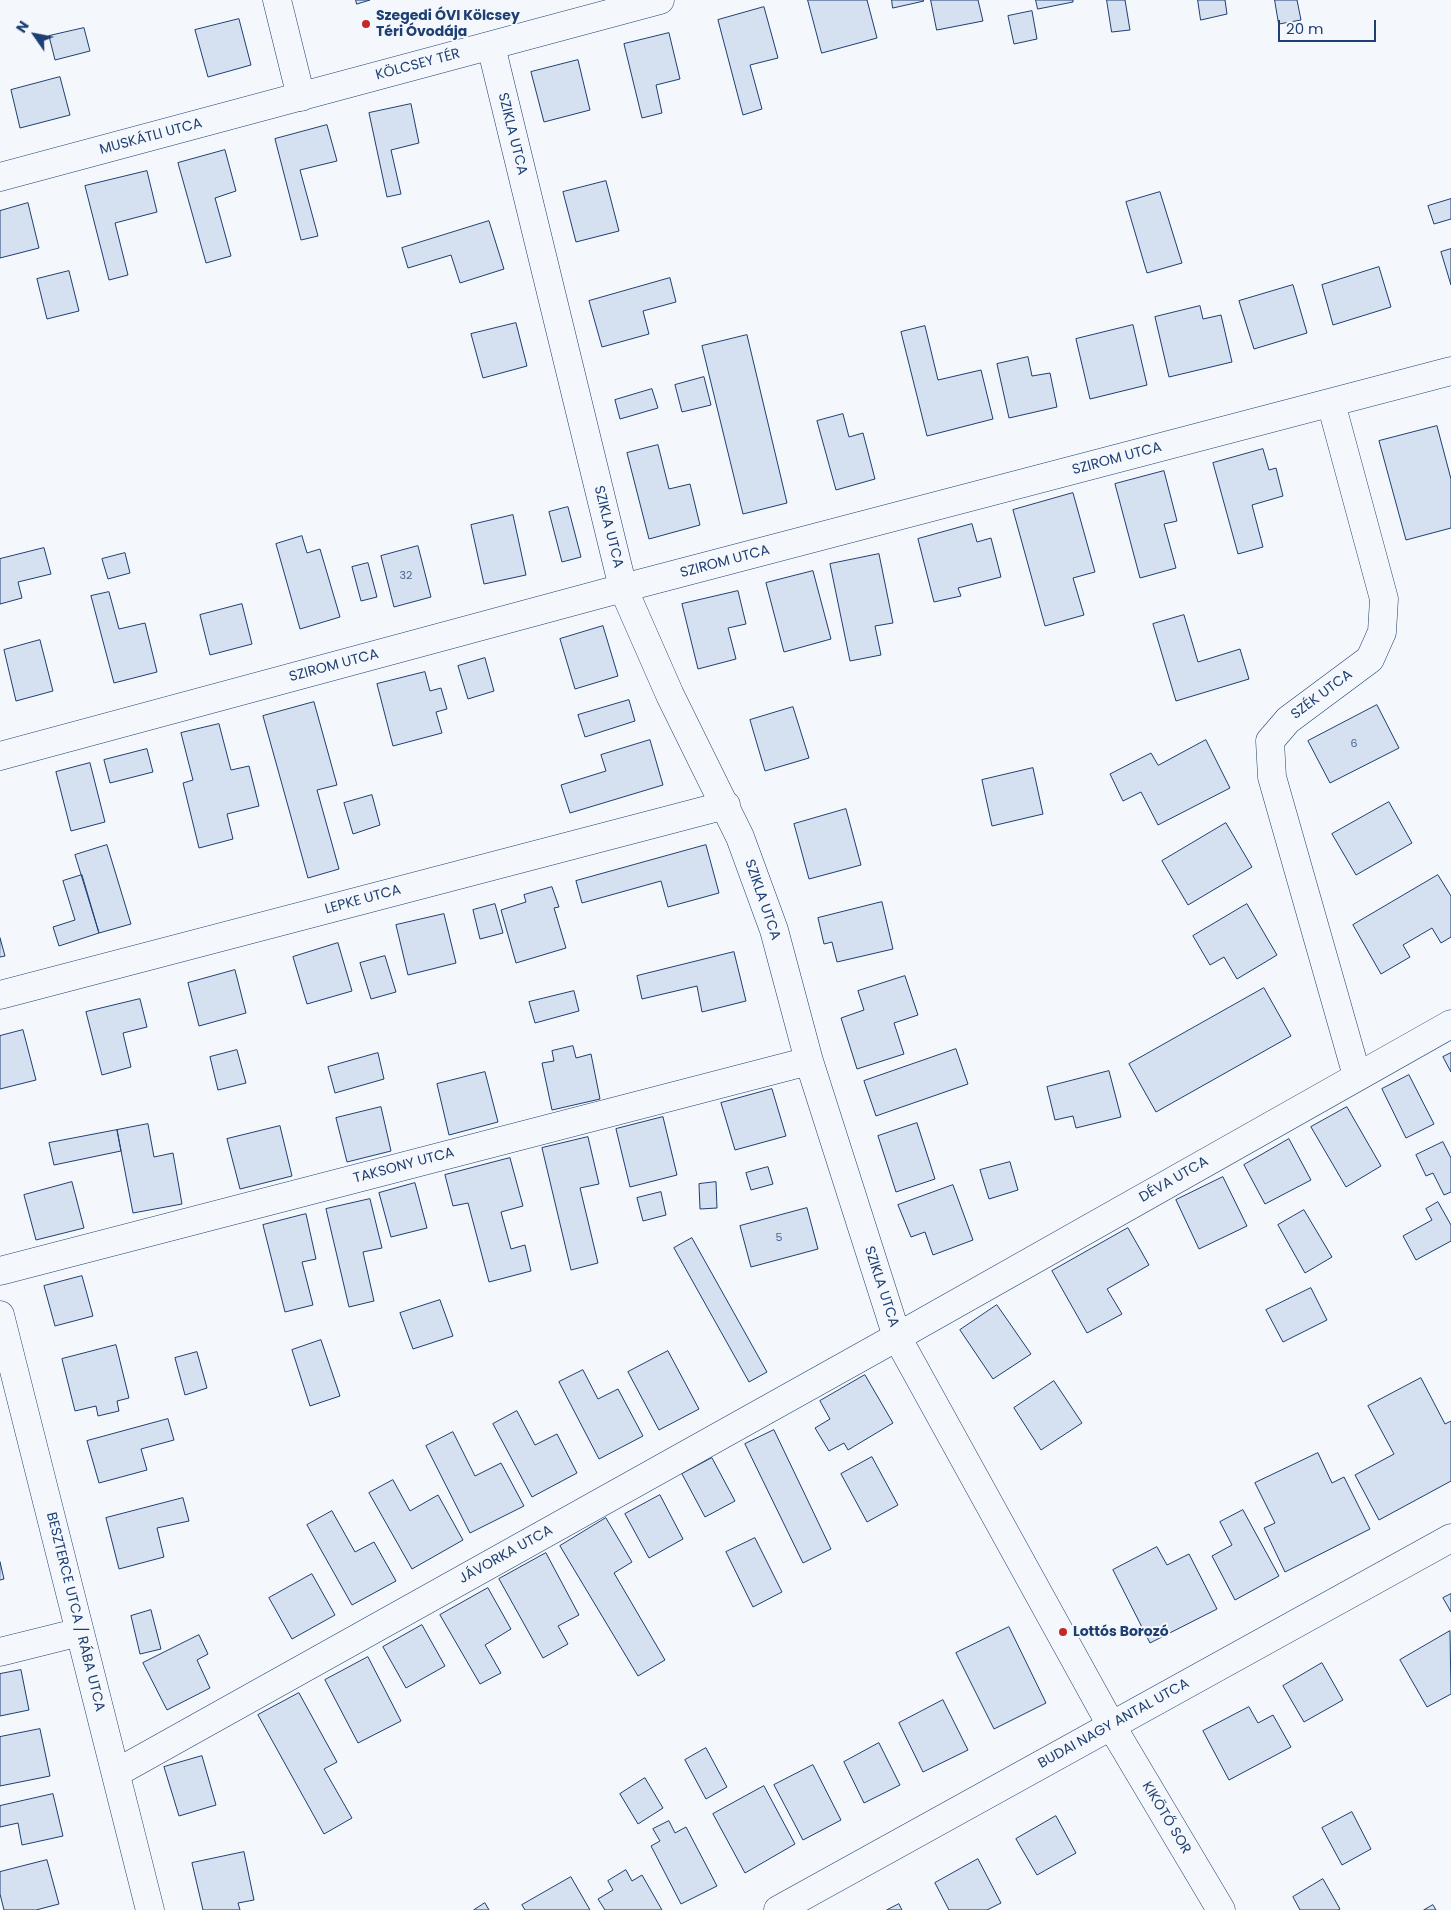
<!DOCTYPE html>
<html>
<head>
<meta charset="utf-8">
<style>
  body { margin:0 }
  #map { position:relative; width:1451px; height:1910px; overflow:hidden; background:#f4f7fb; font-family:Poppins,sans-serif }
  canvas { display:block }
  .north { position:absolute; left:10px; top:10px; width:50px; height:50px; -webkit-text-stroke:4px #f4f7fb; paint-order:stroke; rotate:303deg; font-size:14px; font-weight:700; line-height:20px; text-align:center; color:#1d3f73 }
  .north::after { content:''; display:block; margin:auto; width:18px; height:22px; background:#1d3f73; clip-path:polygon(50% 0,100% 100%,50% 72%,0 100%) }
  .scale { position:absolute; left:1278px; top:20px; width:98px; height:22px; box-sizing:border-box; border:2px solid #1d3f73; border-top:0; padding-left:6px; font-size:15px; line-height:18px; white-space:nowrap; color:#1d3f73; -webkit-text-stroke:4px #f4f7fb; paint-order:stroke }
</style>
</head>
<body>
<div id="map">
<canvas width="1451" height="1910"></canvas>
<div class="north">N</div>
<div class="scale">20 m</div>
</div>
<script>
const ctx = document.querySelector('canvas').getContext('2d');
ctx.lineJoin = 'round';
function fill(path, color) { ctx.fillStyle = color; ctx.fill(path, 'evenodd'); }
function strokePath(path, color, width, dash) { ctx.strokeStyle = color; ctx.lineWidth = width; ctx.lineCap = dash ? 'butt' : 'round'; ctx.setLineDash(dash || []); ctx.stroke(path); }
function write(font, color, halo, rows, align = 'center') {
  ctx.font = font + ' Poppins,sans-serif'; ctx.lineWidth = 4; ctx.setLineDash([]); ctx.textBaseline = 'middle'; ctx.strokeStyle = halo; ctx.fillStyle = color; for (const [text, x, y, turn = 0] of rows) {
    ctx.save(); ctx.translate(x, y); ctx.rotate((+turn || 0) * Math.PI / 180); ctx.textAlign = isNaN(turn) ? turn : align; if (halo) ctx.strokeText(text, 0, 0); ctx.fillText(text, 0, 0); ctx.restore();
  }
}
const building = new Path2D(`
  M 356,0 L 370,0 L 357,4 Z
  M 808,0 L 867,0 L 877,38 L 822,53 Z
  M 892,0 L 923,0 L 924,1 L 893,8 Z
  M 931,0 L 978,0 L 983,21 L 937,30 Z
  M 1036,0 L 1073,0 L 1073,2 L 1038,9 Z
  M 1107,0 L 1125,0 L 1130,30 L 1112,32 Z
  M 1198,0 L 1225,0 L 1227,14 L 1201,20 Z
  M 1275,0 L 1297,0 L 1301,20 L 1279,24 Z
  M 764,7 L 778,58 L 750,65 L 762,109 L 743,115 L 718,20 Z
  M 1032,11 L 1037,39 L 1014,44 L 1008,16 Z
  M 239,19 L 251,65 L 208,77 L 195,30 Z
  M 84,28 L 90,51 L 55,60 L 49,36 Z
  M 669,33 L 680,79 L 656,85 L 662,113 L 642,118 L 624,44 Z
  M 578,60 L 590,110 L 544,122 L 531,72 Z
  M 60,77 L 70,115 L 20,128 L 11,90 Z
  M 411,104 L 419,143 L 391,150 L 401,194 L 387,197 L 369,113 Z
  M 327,125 L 337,161 L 300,170 L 318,236 L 301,240 L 275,139 Z
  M 225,150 L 236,191 L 215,198 L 231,256 L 206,263 L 178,163 Z
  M 147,171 L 157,212 L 115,223 L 128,275 L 109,280 L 85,186 Z
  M 606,181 L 619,231 L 576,242 L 563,192 Z
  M 1160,192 L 1182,263 L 1147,273 L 1126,202 Z
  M 1451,199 L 1451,219 L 1434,224 L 1428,206 Z
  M 28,203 L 39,248 L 0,258 L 0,211 Z
  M 489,221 L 504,269 L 460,283 L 451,255 L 408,268 L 402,248 Z
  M 1451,249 L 1451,285 L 1441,252 Z
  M 1379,267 L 1391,307 L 1333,325 L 1322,285 Z
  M 69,271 L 79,311 L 47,319 L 37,279 Z
  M 670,278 L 676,302 L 643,311 L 649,334 L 602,347 L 589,301 Z
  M 1293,285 L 1307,333 L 1254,349 L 1239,301 Z
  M 1200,306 L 1203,319 L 1221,315 L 1232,362 L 1169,377 L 1155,317 Z
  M 516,323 L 527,366 L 483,378 L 471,334 Z
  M 1133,325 L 1147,385 L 1090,399 L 1076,339 Z
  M 925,326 L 938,380 L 981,370 L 993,419 L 927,436 L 901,332 Z
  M 747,335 L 787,503 L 743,514 L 702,346 Z
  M 1028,357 L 1032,376 L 1050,373 L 1057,407 L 1009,418 L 997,364 Z
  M 704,377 L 711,405 L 682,412 L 675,385 Z
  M 652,389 L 658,408 L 620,419 L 615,400 Z
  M 843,414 L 849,437 L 863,433 L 875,479 L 836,490 L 817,421 Z
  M 1437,426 L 1451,479 L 1451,528 L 1406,540 L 1379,441 Z
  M 658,445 L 669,489 L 690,484 L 700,525 L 649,539 L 627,453 Z
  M 1263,449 L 1269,470 L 1276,468 L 1283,496 L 1252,505 L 1263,547 L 1238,554 L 1213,463 Z
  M 1164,471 L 1177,521 L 1164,524 L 1176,568 L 1140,578 L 1115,484 Z
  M 1073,493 L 1095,572 L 1073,578 L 1084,615 L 1045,626 L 1013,510 Z
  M 568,507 L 581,557 L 562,562 L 549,512 Z
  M 513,515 L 526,575 L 484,584 L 471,525 Z
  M 972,524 L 977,542 L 991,538 L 1001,577 L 958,588 L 961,596 L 934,602 L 918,539 Z
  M 302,536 L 307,553 L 320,549 L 340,617 L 300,629 L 276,544 Z
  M 418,546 L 431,597 L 394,607 L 381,556 Z
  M 44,548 L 51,574 L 18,582 L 22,598 L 0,604 L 0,559 Z
  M 125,553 L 130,573 L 108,579 L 102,559 Z
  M 879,554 L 893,623 L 875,626 L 881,655 L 850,661 L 830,564 Z
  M 368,563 L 377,597 L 361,601 L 352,567 Z
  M 813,571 L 831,639 L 784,652 L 766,583 Z
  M 738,591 L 746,624 L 728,628 L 736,659 L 698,669 L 682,604 Z
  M 109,592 L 119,629 L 145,623 L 157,672 L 114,683 L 91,596 Z
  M 242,604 L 252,644 L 210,655 L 200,615 Z
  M 1184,615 L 1198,662 L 1240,649 L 1249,679 L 1176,701 L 1153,624 Z
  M 603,626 L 618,676 L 575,689 L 560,639 Z
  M 40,640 L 53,691 L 16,701 L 4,650 Z
  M 485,658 L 494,691 L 468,699 L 458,666 Z
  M 425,672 L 430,691 L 441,688 L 447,709 L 436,712 L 442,733 L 393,746 L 377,684 Z
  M 629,700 L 635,721 L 585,737 L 578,715 Z
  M 314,702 L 337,785 L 317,790 L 339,869 L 308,878 L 263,716 Z
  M 1377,705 L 1399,748 L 1330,783 L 1308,741 Z
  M 793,707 L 809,758 L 765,771 L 750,720 Z
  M 219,724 L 231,770 L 249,766 L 259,806 L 227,814 L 233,839 L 199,848 L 183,783 L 193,780 L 181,733 Z
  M 650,740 L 663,785 L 570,813 L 561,785 L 606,771 L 601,755 Z
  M 1206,740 L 1230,788 L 1158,825 L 1141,792 L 1123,801 L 1110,774 L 1151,753 L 1158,765 Z
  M 147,749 L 153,772 L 110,783 L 104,760 Z
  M 90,763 L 105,822 L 71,831 L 56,772 Z
  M 1033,768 L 1043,814 L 992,826 L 982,780 Z
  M 372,795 L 380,825 L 353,834 L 344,803 Z
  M 1389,802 L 1412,843 L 1356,875 L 1332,834 Z
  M 846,809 L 861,865 L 809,879 L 794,824 Z
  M 1226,823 L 1252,867 L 1188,905 L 1162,861 Z
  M 107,845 L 131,924 L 99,933 L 75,855 Z
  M 706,845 L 719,893 L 668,907 L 661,881 L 582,903 L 576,881 Z
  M 82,875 L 99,933 L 59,946 L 53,927 L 75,920 L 63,881 Z
  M 1438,875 L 1451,896 L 1451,937 L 1441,943 L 1432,928 L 1403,945 L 1410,957 L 1381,974 L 1353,925 Z
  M 552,887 L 559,907 L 554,908 L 566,948 L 516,963 L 501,910 L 526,902 L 524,895 Z
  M 882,902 L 893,949 L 837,962 L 832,942 L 824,944 L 818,918 Z
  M 495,904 L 503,933 L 480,939 L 473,910 Z
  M 1247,904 L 1277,955 L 1237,979 L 1224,957 L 1210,965 L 1193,936 Z
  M 444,914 L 456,963 L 408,975 L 396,925 Z
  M 0,938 L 5,956 L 0,957 Z
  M 338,943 L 352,991 L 307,1004 L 293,957 Z
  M 734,952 L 746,1001 L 702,1012 L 697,986 L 642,999 L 637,976 Z
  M 385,956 L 396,992 L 371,999 L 360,963 Z
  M 235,970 L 246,1013 L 199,1026 L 188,983 Z
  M 905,976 L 918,1015 L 894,1023 L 904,1054 L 857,1069 L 841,1018 L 864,1010 L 858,991 Z
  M 1264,988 L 1291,1036 L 1156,1112 L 1129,1064 Z
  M 574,991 L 579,1011 L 535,1023 L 529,1002 Z
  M 140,999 L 147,1027 L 123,1033 L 131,1067 L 102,1075 L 86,1012 Z
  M 23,1030 L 36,1080 L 0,1089 L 0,1036 Z
  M 573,1046 L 576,1058 L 591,1054 L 600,1099 L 552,1110 L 542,1063 L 554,1061 L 552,1051 Z
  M 956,1049 L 968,1084 L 876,1116 L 864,1081 Z
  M 237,1050 L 246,1083 L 218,1090 L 210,1057 Z
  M 378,1053 L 384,1079 L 335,1093 L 328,1067 Z
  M 1451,1053 L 1451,1072 L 1443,1057 Z
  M 1109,1071 L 1121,1117 L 1076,1128 L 1073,1116 L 1055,1120 L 1047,1087 Z
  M 485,1072 L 498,1122 L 449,1135 L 437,1084 Z
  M 1409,1075 L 1434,1124 L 1406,1138 L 1382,1089 Z
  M 772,1089 L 786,1136 L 735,1150 L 721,1103 Z
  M 381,1107 L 391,1151 L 347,1162 L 336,1118 Z
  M 1347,1107 L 1381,1166 L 1346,1187 L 1311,1127 Z
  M 663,1117 L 677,1175 L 630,1187 L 616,1129 Z
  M 917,1123 L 935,1179 L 896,1192 L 878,1136 Z
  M 148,1124 L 154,1157 L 173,1153 L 182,1204 L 133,1213 L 117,1130 Z
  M 280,1126 L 292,1176 L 240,1189 L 227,1139 Z
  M 117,1130 L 121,1151 L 54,1165 L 49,1143 Z
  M 588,1137 L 599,1184 L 580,1188 L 598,1263 L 571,1270 L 542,1148 Z
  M 1289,1139 L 1311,1180 L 1265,1204 L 1244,1165 Z
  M 1443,1142 L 1451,1158 L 1451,1192 L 1444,1195 L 1433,1173 L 1426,1176 L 1416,1155 Z
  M 510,1158 L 523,1206 L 501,1212 L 511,1249 L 525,1245 L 531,1271 L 489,1282 L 468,1203 L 453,1206 L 445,1175 Z
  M 1010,1162 L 1018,1190 L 989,1199 L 980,1170 Z
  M 768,1167 L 773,1184 L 751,1190 L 746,1173 Z
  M 1223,1177 L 1247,1226 L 1199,1249 L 1176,1200 Z
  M 72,1182 L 84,1228 L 36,1240 L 24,1195 Z
  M 716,1182 L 717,1208 L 700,1209 L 699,1184 Z
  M 415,1183 L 427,1228 L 391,1237 L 379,1193 Z
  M 953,1185 L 973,1240 L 933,1255 L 925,1232 L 911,1237 L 898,1205 Z
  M 661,1192 L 666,1215 L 643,1221 L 637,1198 Z
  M 370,1199 L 382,1248 L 363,1252 L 374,1301 L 349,1307 L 326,1209 Z
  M 1438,1202 L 1451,1225 L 1451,1241 L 1416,1260 L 1403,1236 L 1432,1220 L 1426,1209 Z
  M 807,1208 L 818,1249 L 751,1267 L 740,1226 Z
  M 1304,1210 L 1332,1257 L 1305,1273 L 1278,1225 Z
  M 306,1214 L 316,1259 L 302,1262 L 313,1305 L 285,1312 L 263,1225 Z
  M 1128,1228 L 1149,1265 L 1107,1289 L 1122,1314 L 1087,1333 L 1052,1271 Z
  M 692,1238 L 767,1372 L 749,1382 L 674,1248 Z
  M 82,1276 L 93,1316 L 55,1326 L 44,1286 Z
  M 1311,1288 L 1327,1320 L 1283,1342 L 1266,1310 Z
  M 440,1300 L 453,1336 L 413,1349 L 400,1313 Z
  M 997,1305 L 1031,1354 L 993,1379 L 960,1330 Z
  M 321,1340 L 340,1396 L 310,1406 L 292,1350 Z
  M 116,1345 L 129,1398 L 117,1401 L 119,1411 L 98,1416 L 96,1406 L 75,1411 L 62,1359 Z
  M 668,1351 L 699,1409 L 659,1430 L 628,1372 Z
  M 197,1352 L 207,1388 L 185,1395 L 175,1358 Z
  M 583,1370 L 598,1399 L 618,1389 L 643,1436 L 599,1459 L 559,1382 Z
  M 865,1375 L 893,1423 L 848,1450 L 844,1443 L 829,1451 L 815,1428 L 830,1419 L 820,1401 Z
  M 1421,1378 L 1445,1424 L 1451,1421 L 1451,1481 L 1379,1520 L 1355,1475 L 1394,1454 L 1368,1406 Z
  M 1054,1381 L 1082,1423 L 1041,1450 L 1014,1408 Z
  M 517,1411 L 535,1445 L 557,1434 L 577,1473 L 532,1497 L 493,1424 Z
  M 168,1419 L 174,1440 L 141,1449 L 147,1470 L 99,1483 L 87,1441 Z
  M 774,1430 L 831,1549 L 803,1563 L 745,1444 Z
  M 453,1432 L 475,1476 L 501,1463 L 524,1506 L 470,1533 L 426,1446 Z
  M 1318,1453 L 1332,1483 L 1344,1477 L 1370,1529 L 1285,1572 L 1264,1528 L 1275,1523 L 1255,1483 Z
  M 872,1457 L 898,1505 L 867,1522 L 841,1474 Z
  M 712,1458 L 735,1501 L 705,1517 L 682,1474 Z
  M 393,1480 L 410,1511 L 438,1495 L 463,1540 L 412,1569 L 369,1493 Z
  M 660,1495 L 683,1539 L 649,1558 L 625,1514 Z
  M 183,1498 L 189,1521 L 157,1528 L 164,1557 L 119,1569 L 106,1518 Z
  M 1243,1510 L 1279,1576 L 1235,1600 L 1212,1556 L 1232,1545 L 1220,1522 Z
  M 332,1511 L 355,1552 L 374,1542 L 396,1581 L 352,1605 L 307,1525 Z
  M 606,1518 L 632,1562 L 614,1573 L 665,1660 L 638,1676 L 560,1546 Z
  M 755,1538 L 782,1592 L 753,1607 L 726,1552 Z
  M 1157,1547 L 1167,1565 L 1189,1554 L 1217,1609 L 1150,1643 L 1113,1570 Z
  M 546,1553 L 579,1615 L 558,1626 L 568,1644 L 543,1658 L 499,1579 Z
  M 0,1562 L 4,1579 L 0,1580 Z
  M 312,1574 L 335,1615 L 292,1639 L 269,1598 Z
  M 488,1588 L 511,1629 L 485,1645 L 501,1673 L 480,1684 L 440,1615 Z
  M 1451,1594 L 1451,1612 L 1443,1598 Z
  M 151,1610 L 161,1649 L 140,1654 L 131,1616 Z
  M 422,1625 L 445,1666 L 406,1688 L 383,1647 Z
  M 1009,1627 L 1046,1703 L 994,1729 L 956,1653 Z
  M 1450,1631 L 1451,1694 L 1427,1707 L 1400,1660 Z
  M 199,1635 L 208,1654 L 197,1660 L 210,1688 L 167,1710 L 143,1663 Z
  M 368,1657 L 401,1721 L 358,1743 L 325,1680 Z
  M 1322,1663 L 1343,1700 L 1304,1722 L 1283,1686 Z
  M 21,1670 L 29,1710 L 0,1716 L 0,1674 Z
  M 299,1693 L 337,1762 L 324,1769 L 352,1818 L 324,1834 L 258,1715 Z
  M 943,1700 L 968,1750 L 923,1772 L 899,1723 Z
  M 1249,1707 L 1258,1723 L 1273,1715 L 1291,1747 L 1229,1780 L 1203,1731 Z
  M 40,1729 L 50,1776 L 0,1786 L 0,1737 Z
  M 879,1743 L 900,1785 L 864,1803 L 844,1762 Z
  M 706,1748 L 727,1787 L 706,1799 L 685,1760 Z
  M 202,1756 L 216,1805 L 179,1816 L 164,1767 Z
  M 813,1765 L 841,1820 L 803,1840 L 774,1785 Z
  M 645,1778 L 663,1808 L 638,1824 L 620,1794 Z
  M 764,1786 L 795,1844 L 745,1873 L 713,1814 Z
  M 53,1794 L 63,1836 L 22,1845 L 18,1823 L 0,1827 L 0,1806 Z
  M 1352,1812 L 1371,1849 L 1342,1865 L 1322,1828 Z
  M 1056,1816 L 1076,1853 L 1037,1875 L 1016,1839 Z
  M 669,1821 L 675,1833 L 686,1827 L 717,1886 L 681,1904 L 651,1846 L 660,1841 L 653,1829 Z
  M 244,1852 L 254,1900 L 238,1903 L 240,1910 L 203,1910 L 192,1863 Z
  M 978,1859 L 1001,1903 L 987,1910 L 949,1910 L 935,1883 Z
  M 47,1860 L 59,1904 L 36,1910 L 4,1910 L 0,1894 L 0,1872 Z
  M 626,1870 L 632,1881 L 642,1875 L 662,1910 L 605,1910 L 598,1899 L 613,1890 L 608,1881 Z
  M 571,1877 L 590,1910 L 525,1910 L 522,1905 Z
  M 1323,1879 L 1340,1909 L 1338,1910 L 1300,1910 L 1293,1897 Z
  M 485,1903 L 489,1910 L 474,1910 Z
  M 899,1904 L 902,1910 L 887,1910 Z
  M 1433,1905 L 1436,1910 L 1424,1910 Z`);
fill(building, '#d5e0f0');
strokePath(building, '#1d3f73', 1);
const street = new Path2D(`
  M 277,0 L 301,97
  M 491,46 L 623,588 L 670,695 L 740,837 L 774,930 L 809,1061 L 897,1337 L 1111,1725 L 1221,1910
  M 1331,403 L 1384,599 L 1382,632 L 1370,659 L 1288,720 L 1270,741 L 1272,777 L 1357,1076
  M 0,756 L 623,588 L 1451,371
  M 0,995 L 726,805
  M 0,1271 L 809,1061
  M 0,1315 L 150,1910
  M 0,1652 L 80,1632
  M 116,1773 L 897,1337 L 1451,1024`);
const secondary = new Path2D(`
  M 0,177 L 660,0
  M 778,1910 L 1451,1538`);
strokePath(street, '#1d3f73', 29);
strokePath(secondary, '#1d3f73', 29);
strokePath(street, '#f4f7fb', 28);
strokePath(secondary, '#f4f7fb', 28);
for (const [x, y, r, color] of [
  [366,24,5,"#c62828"],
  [1063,1632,5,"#c62828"]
]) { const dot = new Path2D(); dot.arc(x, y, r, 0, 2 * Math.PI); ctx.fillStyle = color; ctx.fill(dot); strokePath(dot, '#f4f7fb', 2); }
write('11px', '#4b6792', null, [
  ["32",406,576],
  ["6",1354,744],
  ["5",779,1238]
]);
write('bold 14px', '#1d3f73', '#f4f7fb', [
  ["Szegedi ÓVI Kölcsey",376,16],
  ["Téri Óvodája",376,32],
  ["Lottós Borozó",1073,1632]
], 'left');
write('14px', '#1d3f73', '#f4f7fb', [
  ["KÖLCSEY TÉR",418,65,-15],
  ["SZIKLA UTCA",512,134,76],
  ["MUSKÁTLI UTCA",151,137,-15],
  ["SZIROM UTCA",1117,459,-15],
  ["SZIKLA UTCA",608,527,76],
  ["SZIROM UTCA",725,562,-15],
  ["SZIROM UTCA",334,666,-15],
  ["SZÉK UTCA",1322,695,-37],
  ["LEPKE UTCA",363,900,-15],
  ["SZIKLA UTCA",762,900,71],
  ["TAKSONY UTCA",404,1166,-15],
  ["DÉVA UTCA",1174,1180,-30],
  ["SZIKLA UTCA",881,1287,72],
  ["JÁVORKA UTCA",506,1555,-29],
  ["BESZTERCE UTCA / RÁBA UTCA",75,1612,76],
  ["BUDAI NAGY ANTAL UTCA",1114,1724,-29],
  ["KIKÖTŐ SOR",1166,1818,59]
]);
</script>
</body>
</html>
